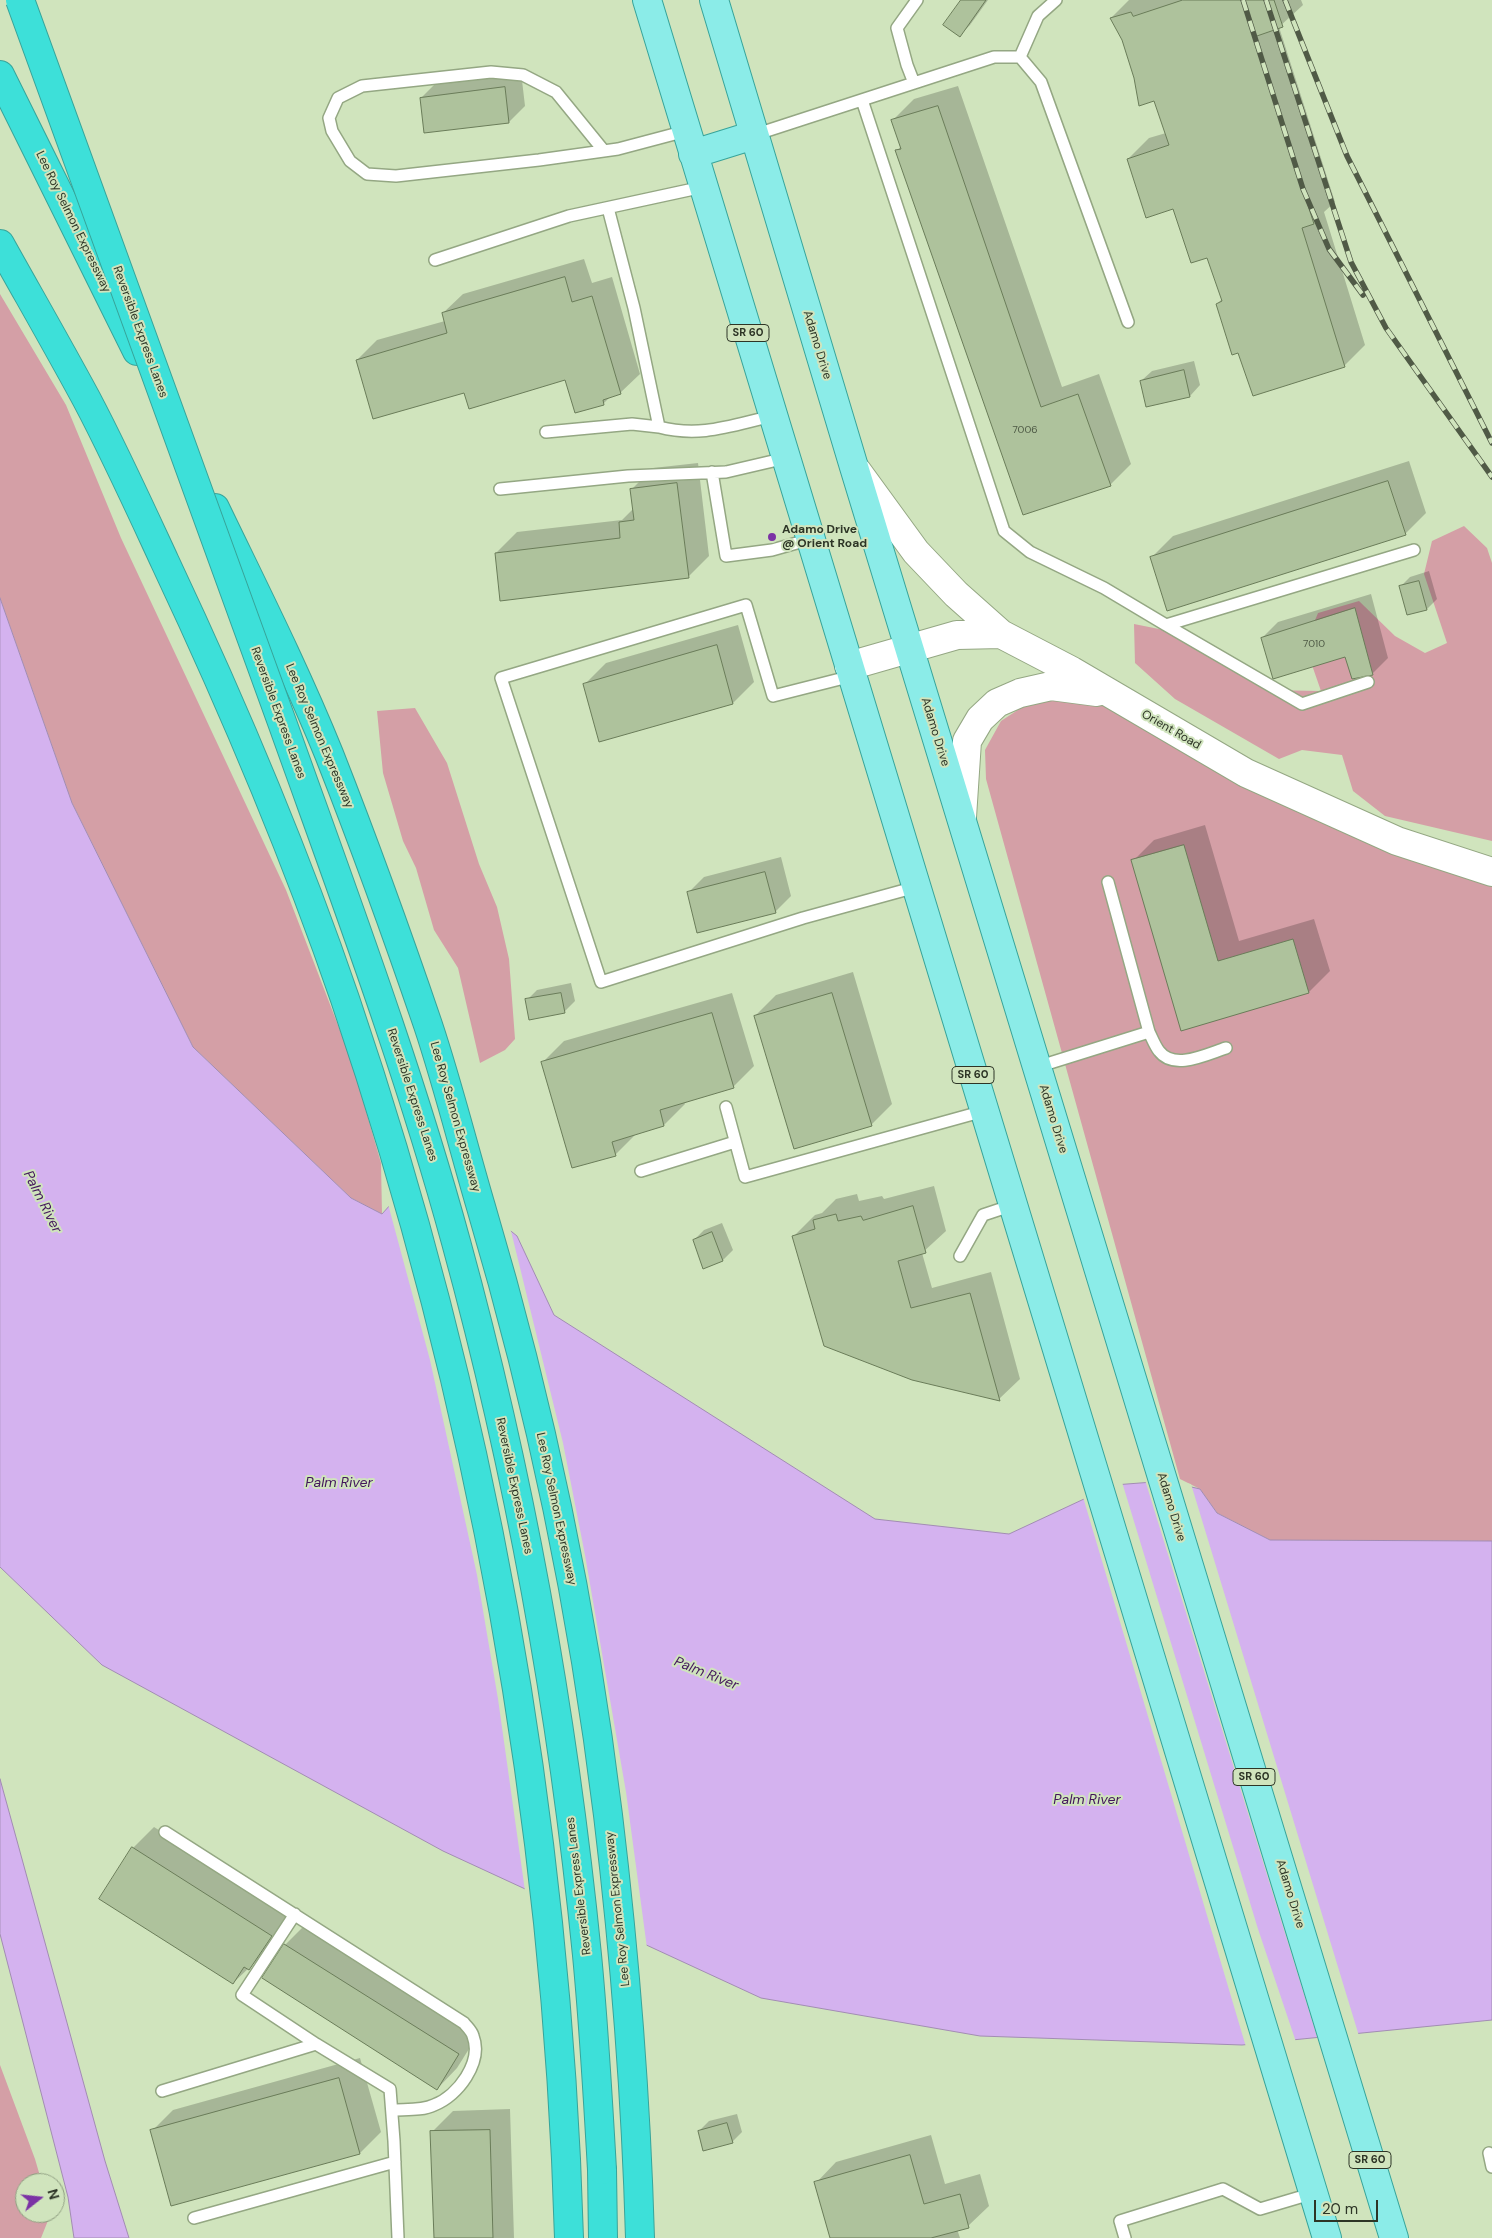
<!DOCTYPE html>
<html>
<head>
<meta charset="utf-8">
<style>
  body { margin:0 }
  #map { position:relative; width:1492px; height:2238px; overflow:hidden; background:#d0e4bd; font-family:"DM Sans",sans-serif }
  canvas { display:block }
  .north { position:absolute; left:15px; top:2173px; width:50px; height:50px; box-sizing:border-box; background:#d0e4bd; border:1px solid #8f9e81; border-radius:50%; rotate:74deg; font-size:14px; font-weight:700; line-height:20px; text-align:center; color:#2d3526 }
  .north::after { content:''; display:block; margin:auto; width:18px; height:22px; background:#7b32a5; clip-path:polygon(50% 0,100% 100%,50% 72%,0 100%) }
  .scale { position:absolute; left:1314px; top:2200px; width:64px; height:22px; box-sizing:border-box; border:2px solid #2d3526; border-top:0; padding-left:6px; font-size:15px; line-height:18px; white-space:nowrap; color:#2d3526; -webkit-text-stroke:4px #d0e4bd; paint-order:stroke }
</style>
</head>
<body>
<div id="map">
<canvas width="1492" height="2238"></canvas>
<div class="north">N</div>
<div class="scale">20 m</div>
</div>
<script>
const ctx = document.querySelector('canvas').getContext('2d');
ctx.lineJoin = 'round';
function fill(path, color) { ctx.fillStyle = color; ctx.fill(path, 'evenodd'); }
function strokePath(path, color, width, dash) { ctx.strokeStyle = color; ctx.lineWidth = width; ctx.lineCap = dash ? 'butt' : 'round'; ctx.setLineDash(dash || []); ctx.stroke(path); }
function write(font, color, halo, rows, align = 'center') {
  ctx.font = font + ' "DM Sans",sans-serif'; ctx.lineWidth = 4; ctx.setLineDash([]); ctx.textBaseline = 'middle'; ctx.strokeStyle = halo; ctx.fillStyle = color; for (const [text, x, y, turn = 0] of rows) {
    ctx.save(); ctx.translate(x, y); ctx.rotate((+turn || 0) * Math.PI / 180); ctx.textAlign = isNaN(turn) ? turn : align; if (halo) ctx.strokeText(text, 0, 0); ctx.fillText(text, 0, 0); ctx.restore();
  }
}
fill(new Path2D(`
  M 0,294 L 66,405 L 121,538 L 286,890 L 351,1059 L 381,1163 L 382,1214 L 351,1198 L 193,1047 L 72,803 L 0,598 Z
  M 1464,526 L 1487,548 L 1492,563 L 1492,841 L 1385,816 L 1353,791 L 1342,755 L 1302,750 L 1279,759 L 1175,699 L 1135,663 L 1134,624 L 1179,633 L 1220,658 L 1265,690 L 1321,691 L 1305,645 L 1318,613 L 1359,601 L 1395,636 L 1425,653 L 1447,643 L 1424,574 L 1432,541 Z
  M 1083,692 L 1492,881 L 1492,1541 L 1270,1540 L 1217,1513 L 1200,1489 L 1180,1479 L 986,779 L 985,750 L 1001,721 L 1030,702 Z
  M 415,708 L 447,763 L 479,864 L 497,907 L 509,959 L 515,1039 L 505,1050 L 480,1063 L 458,968 L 434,930 L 416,868 L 403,841 L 383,773 L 377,711 Z
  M 0,2065 L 35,2159 L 42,2183 L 25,2183 L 25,2213 L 51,2213 L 41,2238 L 0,2238 Z`), '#d49fa6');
const water = new Path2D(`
  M 0,598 L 72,803 L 193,1047 L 351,1198 L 382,1214 L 417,1175 L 470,1198 L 517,1236 L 554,1315 L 875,1519 L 1009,1534 L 1114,1485 L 1166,1481 L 1200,1489 L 1217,1513 L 1270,1540 L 1492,1541 L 1492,2020 L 1242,2045 L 980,2036 L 761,1998 L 443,1851 L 102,1665 L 0,1567 Z
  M 0,1779 L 105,2161 L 129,2238 L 74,2238 L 68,2197 L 0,1934 Z`);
fill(water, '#d4b2ef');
strokePath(water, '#a28cb3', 1);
fill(new Path2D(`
  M 416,1173 L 471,1196 L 510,1227 L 563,1443 L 585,1555 L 626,1792 L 647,1948 L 525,1891 L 498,1699 L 477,1575 L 430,1360 L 388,1204 Z
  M 1166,1479 L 1191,1484 L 1359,2036 L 1318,2040 L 1145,1480 Z
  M 1122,1482 L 1258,1929 L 1296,2042 L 1246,2047 L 1083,1497 L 1113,1483 Z`), '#d0e4bd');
fill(new Path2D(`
  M 962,0 L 988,0 L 970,25 L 960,35 Z
  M 1129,0 L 1301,0 L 1303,5 L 1279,27 L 1335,202 L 1324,212 L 1365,345 L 1344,366 L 1239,351 L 1217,304 L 1223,298 L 1208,257 L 1174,208 L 1128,159 L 1149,138 L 1166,133 L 1155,100 L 1136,78 L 1123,39 L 1111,18 Z
  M 521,72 L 525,106 L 509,122 L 421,98 L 437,82 Z
  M 958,86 L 1062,387 L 1099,374 L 1131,464 L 1110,485 L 1024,514 L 897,151 L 901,146 L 893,120 L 914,99 Z
  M 584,259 L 592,283 L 612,277 L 640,374 L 620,393 L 611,396 L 603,404 L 566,379 L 465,391 L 357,360 L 377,340 L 445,321 L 443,313 L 463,294 Z
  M 1194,361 L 1200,385 L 1190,396 L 1147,406 L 1141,381 L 1152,371 Z
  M 1409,461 L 1426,513 L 1405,534 L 1152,557 L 1173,536 Z
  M 698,463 L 709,556 L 688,577 L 496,553 L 517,532 L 622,520 L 634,508 L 632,489 L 653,468 Z
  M 1429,571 L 1437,599 L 1427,609 L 1400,587 L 1410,577 Z
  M 1371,594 L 1388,658 L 1372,674 L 1346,656 L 1262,638 L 1278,622 Z
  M 738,625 L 754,682 L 733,703 L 600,741 L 585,684 L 606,663 Z
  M 1205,825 L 1239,941 L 1314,919 L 1330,971 L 1309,992 L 1182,1030 L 1133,861 L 1154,840 Z
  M 781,857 L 791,896 L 775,912 L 688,893 L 704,877 Z
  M 853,972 L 892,1104 L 871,1125 L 755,1016 L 776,995 Z
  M 571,983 L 575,1001 L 564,1012 L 527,1000 L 537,990 Z
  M 732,993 L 754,1066 L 733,1087 L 684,1102 L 685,1104 L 664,1125 L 636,1134 L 615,1155 L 543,1062 L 564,1041 Z
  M 934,1186 L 946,1231 L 922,1253 L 932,1288 L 991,1272 L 1020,1379 L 999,1399 L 794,1236 L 815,1215 L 822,1213 L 836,1199 L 857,1194 L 859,1201 L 882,1196 L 884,1199 Z
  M 722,1223 L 733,1250 L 723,1260 L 704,1267 L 694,1240 L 704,1230 Z
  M 154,1827 L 292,1914 L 270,1948 L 233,1983 L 101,1899 L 133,1848 Z
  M 306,1924 L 479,2033 L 457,2068 L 437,2089 L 264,1978 L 285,1945 Z
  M 360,2058 L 381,2132 L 360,2153 L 152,2131 L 173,2110 Z
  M 510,2109 L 514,2238 L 435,2238 L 432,2132 L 453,2111 Z
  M 737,2114 L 742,2132 L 732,2142 L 699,2131 L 709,2121 Z
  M 931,2135 L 945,2184 L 980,2174 L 989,2206 L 968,2226 L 957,2229 L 960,2238 L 832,2238 L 816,2183 L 836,2162 Z`), '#0003');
const building = new Path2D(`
  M 961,0 L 986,0 L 960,37 L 943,25 Z
  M 1183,0 L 1274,0 L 1283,27 L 1254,37 L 1314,224 L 1302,228 L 1345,367 L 1253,396 L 1238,353 L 1232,355 L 1216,304 L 1222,301 L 1207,258 L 1191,263 L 1173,209 L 1146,218 L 1127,159 L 1169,145 L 1154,101 L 1139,106 L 1134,78 L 1122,40 L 1110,18 L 1131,12 L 1133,16 Z
  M 505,87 L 509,123 L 424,133 L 420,98 Z
  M 938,106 L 1041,407 L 1078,394 L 1111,486 L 1023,515 L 895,150 L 901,149 L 891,120 Z
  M 565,277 L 572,302 L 592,296 L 621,394 L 603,400 L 604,405 L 575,413 L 565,380 L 469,409 L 464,393 L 373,419 L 356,360 L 447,333 L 442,313 Z
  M 1184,370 L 1190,397 L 1146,407 L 1140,381 Z
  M 1388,481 L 1406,535 L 1167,611 L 1150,557 Z
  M 677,483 L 689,578 L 500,601 L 495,553 L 620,538 L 619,522 L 634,520 L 630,489 Z
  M 1419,581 L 1427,610 L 1407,615 L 1399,586 Z
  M 1355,608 L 1373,675 L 1352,679 L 1345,657 L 1273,679 L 1261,638 Z
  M 717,645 L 733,704 L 599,742 L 583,684 Z
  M 1184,845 L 1218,961 L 1293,939 L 1309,993 L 1181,1031 L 1131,860 Z
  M 765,872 L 776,913 L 697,933 L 687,892 Z
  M 561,993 L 565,1013 L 529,1020 L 525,999 Z
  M 832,993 L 872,1126 L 794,1149 L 754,1016 Z
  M 712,1013 L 734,1088 L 660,1110 L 664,1126 L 612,1142 L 616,1156 L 572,1168 L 541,1062 Z
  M 913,1206 L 926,1253 L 898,1261 L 911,1308 L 970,1293 L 1000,1401 L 912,1380 L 824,1346 L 792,1236 L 815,1229 L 813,1220 L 836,1214 L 838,1221 L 861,1216 L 863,1220 Z
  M 712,1232 L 723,1261 L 703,1269 L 693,1240 Z
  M 132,1847 L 272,1936 L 249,1970 L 244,1967 L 233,1984 L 99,1899 Z
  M 284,1944 L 459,2054 L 437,2090 L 262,1978 Z
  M 339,2078 L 360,2154 L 171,2206 L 150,2130 Z
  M 727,2123 L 733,2143 L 703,2151 L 698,2131 Z
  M 490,2130 L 493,2238 L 434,2238 L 430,2131 Z
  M 910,2155 L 924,2204 L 960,2194 L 969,2228 L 931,2238 L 830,2238 L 814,2182 Z`);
fill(building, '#aec29c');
strokePath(building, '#6a7c59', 1);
const service = new Path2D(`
  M 1020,57 L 1038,16 L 1056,0
  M 914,83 L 907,65 L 897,28 L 917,0
  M 862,100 L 1004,531 L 1030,552 L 1104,588 L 1166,625 L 1414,550
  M 754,135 L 994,57 L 1020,57 L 1041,82 L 1128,322
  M 604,151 L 556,92 L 523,75 L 491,72 L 362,86 L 338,98 L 329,118 L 332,131 L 350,161 L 367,174 L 396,176 L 539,160 L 618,149 L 686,131
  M 435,260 L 569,216 L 703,187
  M 659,427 C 701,438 732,425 773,416
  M 546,432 L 632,424 L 659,427 L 634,308 L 608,208
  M 712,472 L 726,556 L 772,550 L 811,539
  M 500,489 L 628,476 L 726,472 L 786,458
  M 1166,625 L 1302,704 L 1368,682
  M 852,676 L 773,696 L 746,605 L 501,678 L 601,982 L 803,918 L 916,887
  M 1149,1032 C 1152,1038 1155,1046 1159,1051 C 1174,1071 1207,1054 1226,1048
  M 1037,1067 L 1149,1032 L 1108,882
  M 726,1107 L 745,1177 L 984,1111
  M 641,1171 L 735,1142
  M 960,1256 L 983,1215 L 1013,1205
  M 165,1832 L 464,2023 C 467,2027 472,2031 473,2036 C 483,2062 458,2096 434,2105 C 422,2111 405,2109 392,2110
  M 295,1914 L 242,1995 L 316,2044
  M 162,2091 L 316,2044 L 390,2089 L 394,2141 L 398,2238
  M 1489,2153 L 1492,2167
  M 194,2218 L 395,2162
  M 1125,2238 L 1120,2221 L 1223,2189 L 1260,2209 L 1314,2193`);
const tertiary = new Path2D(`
  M 857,471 L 916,552 L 956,594 L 1001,634
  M 849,666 L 957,635 L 1001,634 L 1072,671 L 1246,773 L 1397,841 L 1492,872
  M 962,817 L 967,741 L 980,719 L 997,703 L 1020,693 L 1051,686 L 1097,692`);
const primary = new Path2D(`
  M 647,0 L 1327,2238
  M 714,0 L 854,467 L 1394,2238
  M 693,154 L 754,135`);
const motorway = new Path2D(`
  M 0,75 L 137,351
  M 0,244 C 29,296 59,348 87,400 C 115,453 140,508 165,562 C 232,704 294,850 345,999 C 481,1398 557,1818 569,2238
  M 215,508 C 254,589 295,670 329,754 C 364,843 397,934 428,1025 C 448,1085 463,1146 481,1207 C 540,1405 583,1610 608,1815 C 625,1956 636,2097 640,2238
  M 602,2170 L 603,2238`);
strokePath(service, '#94a783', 14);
strokePath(tertiary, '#94a783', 30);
strokePath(primary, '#37a49a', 30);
strokePath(motorway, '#37a49a', 30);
strokePath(service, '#fff', 11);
strokePath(tertiary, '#fff', 28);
strokePath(primary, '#8bece8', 28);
strokePath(motorway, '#3de0d9', 28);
const rail = new Path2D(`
  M 1243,0 L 1303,189 L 1329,249 L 1363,295
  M 1266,0 L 1351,262 L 1386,328 L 1492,477
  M 1285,0 L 1347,156 L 1492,443`);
strokePath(rail, '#505a46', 5.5);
strokePath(rail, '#d0e4bd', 4, [11]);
const motorwayBridge = new Path2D(`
  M 20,0 C 107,242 196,483 283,725 C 344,896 408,1066 456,1242 C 520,1475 563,1714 587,1955 C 594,2027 598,2099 602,2170`);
strokePath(motorwayBridge, '#37a49a', 30, []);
strokePath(motorwayBridge, '#3de0d9', 28);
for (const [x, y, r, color] of [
  [772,537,5,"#7b32a5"]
]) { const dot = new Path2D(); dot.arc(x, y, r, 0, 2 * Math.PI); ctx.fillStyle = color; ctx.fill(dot); strokePath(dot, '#d0e4bd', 2); }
write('10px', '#4d5844', null, [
  ["7006",1025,430],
  ["7010",1314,644]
]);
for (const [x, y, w] of [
  [748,333,42],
  [973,1075,42],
  [1254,1777,42],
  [1370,2160,42]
]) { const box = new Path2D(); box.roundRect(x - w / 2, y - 8.5, w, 17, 4); ctx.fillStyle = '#d0e4bd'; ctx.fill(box); strokePath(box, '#2d3526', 1); }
write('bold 11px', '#2d3526', null, [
  ["SR 60",748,333],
  ["SR 60",973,1075],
  ["SR 60",1254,1777],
  ["SR 60",1370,2160]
]);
write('12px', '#2d3526', '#d0e4bd', [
  ["Lee Roy Selmon Expressway",73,222,64],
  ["Reversible Express Lanes",140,332,70],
  ["Adamo Drive",817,345,73],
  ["Reversible Express Lanes",278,713,70],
  ["Orient Road",1171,730,30],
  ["Adamo Drive",935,732,73],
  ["Lee Roy Selmon Expressway",319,736,67],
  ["Reversible Express Lanes",412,1095,72],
  ["Lee Roy Selmon Expressway",455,1117,74],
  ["Adamo Drive",1053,1119,73],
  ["Reversible Express Lanes",514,1486,78],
  ["Adamo Drive",1171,1507,73],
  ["Lee Roy Selmon Expressway",556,1509,78],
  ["Reversible Express Lanes",579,1886,-97],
  ["Adamo Drive",1290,1894,73],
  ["Lee Roy Selmon Expressway",618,1909,-96]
]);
write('bold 12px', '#2d3526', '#d0e4bd', [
  ["Adamo Drive",782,530],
  ["@ Orient Road",782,544]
], 'left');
write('italic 14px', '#42155b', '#d0e4bd', [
  ["Palm River",42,1202,63],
  ["Palm River",339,1483],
  ["Palm River",706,1674,22],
  ["Palm River",1087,1800]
]);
</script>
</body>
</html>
